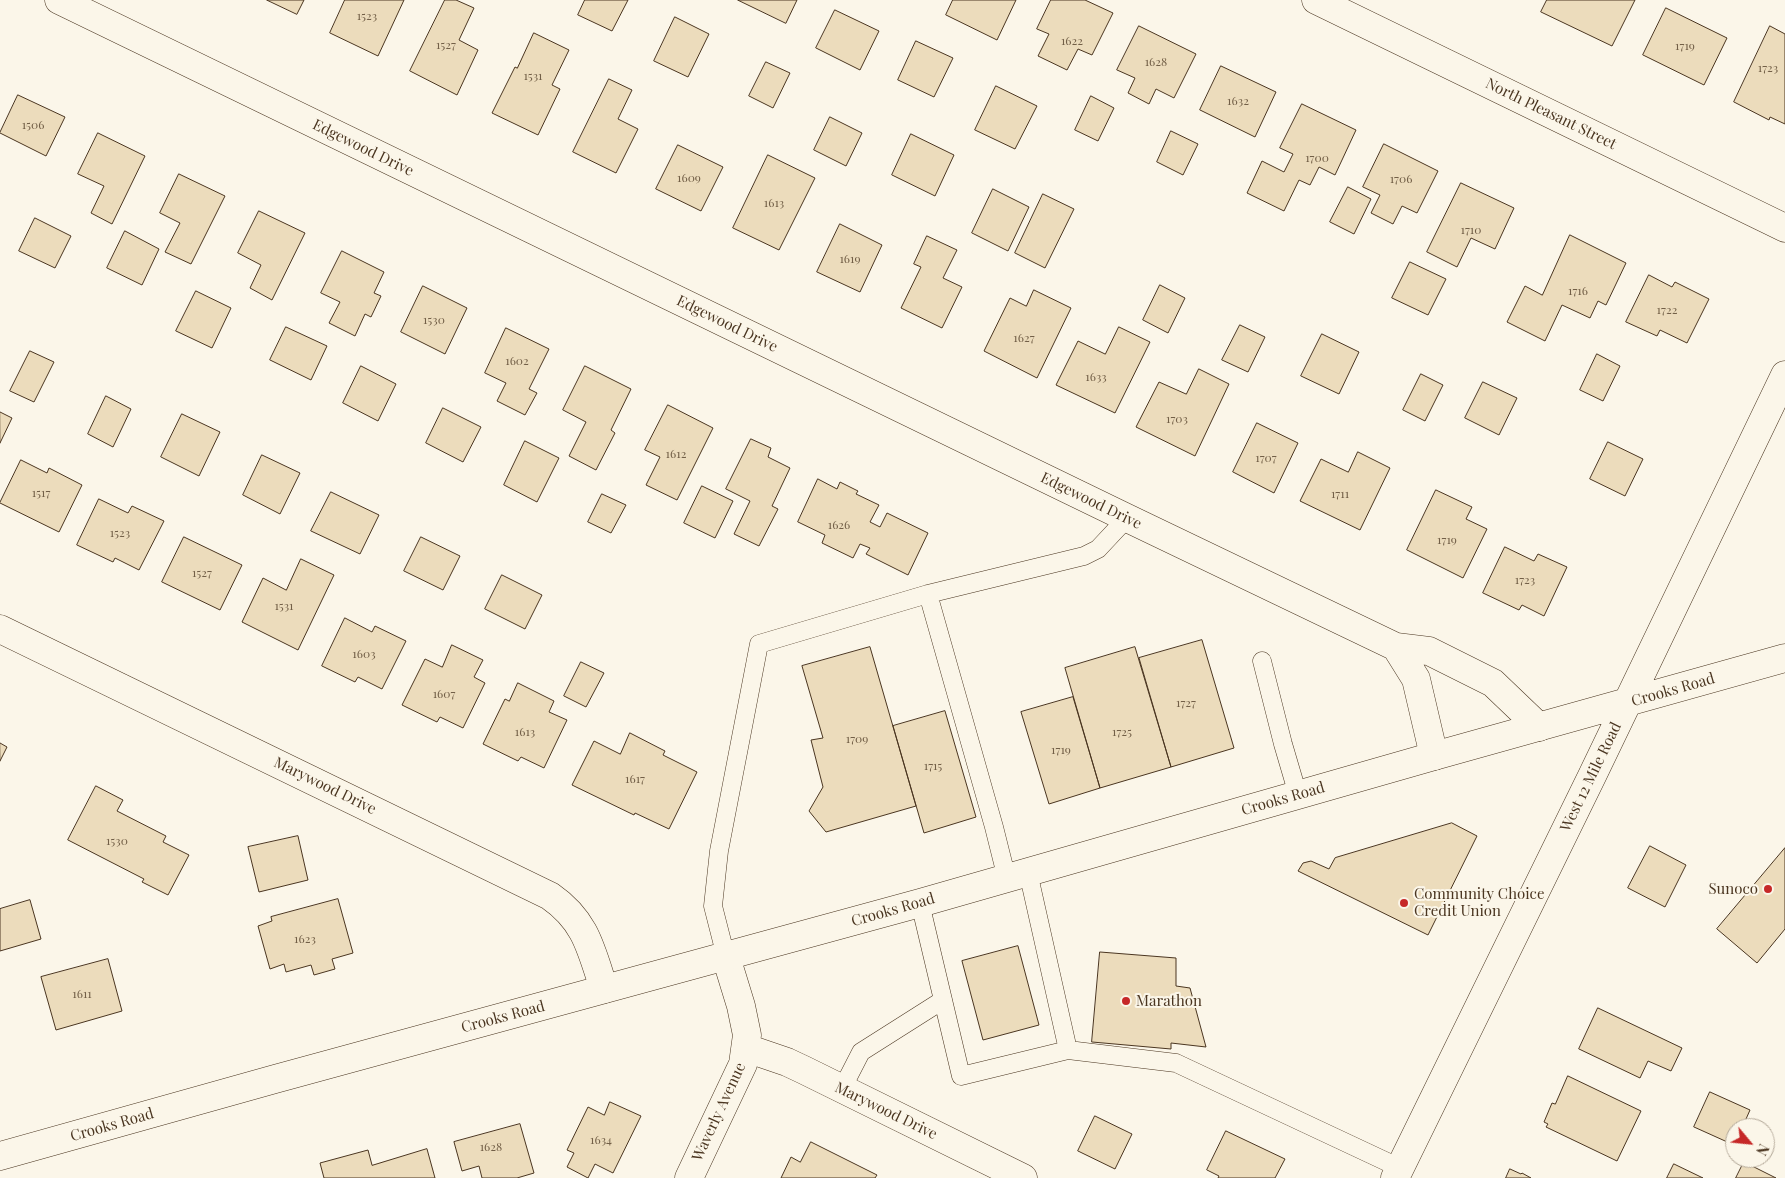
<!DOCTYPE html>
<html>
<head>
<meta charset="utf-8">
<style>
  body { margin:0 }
  #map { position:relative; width:1785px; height:1178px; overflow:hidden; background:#fbf6e9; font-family:"Playfair Display",serif }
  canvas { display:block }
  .north { position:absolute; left:1725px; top:1118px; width:50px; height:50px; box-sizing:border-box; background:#fbf6e9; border:1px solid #b4a999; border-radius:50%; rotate:118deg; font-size:14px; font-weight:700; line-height:20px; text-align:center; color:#4a3520 }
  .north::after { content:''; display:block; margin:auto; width:18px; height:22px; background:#c62828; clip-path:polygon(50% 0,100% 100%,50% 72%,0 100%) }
</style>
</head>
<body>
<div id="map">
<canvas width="1785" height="1178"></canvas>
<div class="north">N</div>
</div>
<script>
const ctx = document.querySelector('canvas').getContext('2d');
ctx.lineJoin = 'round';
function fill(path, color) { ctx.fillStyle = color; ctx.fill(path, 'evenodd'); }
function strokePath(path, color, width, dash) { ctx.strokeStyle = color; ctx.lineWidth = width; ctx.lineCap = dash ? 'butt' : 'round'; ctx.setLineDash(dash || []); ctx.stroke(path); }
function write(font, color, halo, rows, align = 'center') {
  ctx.font = font + ' "Playfair Display",serif'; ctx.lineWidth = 4; ctx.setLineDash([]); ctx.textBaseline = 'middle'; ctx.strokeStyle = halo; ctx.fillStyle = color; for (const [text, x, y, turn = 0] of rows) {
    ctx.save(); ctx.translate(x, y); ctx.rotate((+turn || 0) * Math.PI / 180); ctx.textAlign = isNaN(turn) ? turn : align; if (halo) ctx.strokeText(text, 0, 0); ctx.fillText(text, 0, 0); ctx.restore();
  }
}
const building = new Path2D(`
  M 267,0 L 304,0 L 297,14 Z
  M 345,0 L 404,0 L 378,56 L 330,33 Z
  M 445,0 L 456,0 L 474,8 L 459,40 L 478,50 L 457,95 L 410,71 Z
  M 585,0 L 628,0 L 612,31 L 578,15 Z
  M 738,0 L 797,0 L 786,23 Z
  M 953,0 L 1016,0 L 997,40 L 946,15 Z
  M 1051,0 L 1085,0 L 1113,13 L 1092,55 L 1078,49 L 1067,70 L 1038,56 L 1049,34 L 1037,29 Z
  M 1547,0 L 1635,0 L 1612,46 L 1541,12 Z
  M 1666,8 L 1727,38 L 1704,85 L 1643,55 Z
  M 835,10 L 879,31 L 860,70 L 816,48 Z
  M 675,17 L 709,34 L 688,77 L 654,61 Z
  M 1139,26 L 1196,54 L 1174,98 L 1156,89 L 1149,104 L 1128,93 L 1135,78 L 1117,70 Z
  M 1770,26 L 1785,34 L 1785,124 L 1770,117 L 1769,120 L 1734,102 Z
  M 534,33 L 569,50 L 552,85 L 560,89 L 538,135 L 492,113 L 515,67 L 517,68 Z
  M 916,41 L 953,58 L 934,97 L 898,80 Z
  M 766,62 L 790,73 L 773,108 L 749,96 Z
  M 1221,66 L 1276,92 L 1255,137 L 1200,110 Z
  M 609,79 L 632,90 L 618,119 L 638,129 L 616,173 L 573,152 Z
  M 996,86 L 1037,106 L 1015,149 L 975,130 Z
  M 18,95 L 65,117 L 46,156 L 0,133 Z
  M 1091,96 L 1114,108 L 1098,141 L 1075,130 Z
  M 1302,104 L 1356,130 L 1335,175 L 1319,167 L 1310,185 L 1299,180 L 1284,211 L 1247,193 L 1262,161 L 1284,172 L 1293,154 L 1280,148 Z
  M 830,117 L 862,133 L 846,166 L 814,150 Z
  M 1171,131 L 1198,144 L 1183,175 L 1157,162 Z
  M 98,133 L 145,156 L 112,224 L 91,213 L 104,186 L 78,174 Z
  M 911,134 L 954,155 L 935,196 L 892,175 Z
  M 1384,144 L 1438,171 L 1417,213 L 1402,206 L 1393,224 L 1371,213 L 1380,195 L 1363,187 Z
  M 678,145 L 723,167 L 701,211 L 656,189 Z
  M 768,155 L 815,178 L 779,250 L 733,228 Z
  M 179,174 L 225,196 L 191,264 L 165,252 L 180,223 L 160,213 Z
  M 1461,183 L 1514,208 L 1495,249 L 1471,238 L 1457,267 L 1427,252 Z
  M 1348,187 L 1371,199 L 1354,234 L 1330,222 Z
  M 993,189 L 1029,207 L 1008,251 L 972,233 Z
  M 1043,194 L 1074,209 L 1045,268 L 1015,253 Z
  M 259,211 L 305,233 L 272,300 L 250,288 L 261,265 L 238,253 Z
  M 35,218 L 71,236 L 55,268 L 19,251 Z
  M 840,224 L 882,245 L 860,292 L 817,272 Z
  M 125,231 L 159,249 L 142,285 L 107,268 Z
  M 1570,235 L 1626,263 L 1606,305 L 1598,301 L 1590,318 L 1562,305 L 1545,341 L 1507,322 L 1525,286 L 1542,295 Z
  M 927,236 L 957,250 L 943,278 L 962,287 L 942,328 L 901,308 L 921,267 L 914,264 Z
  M 342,251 L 384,272 L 374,293 L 381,296 L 371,317 L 365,314 L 355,336 L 329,323 L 340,302 L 321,293 Z
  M 1410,262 L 1446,279 L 1428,315 L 1392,298 Z
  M 1649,275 L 1672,287 L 1675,282 L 1709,299 L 1687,343 L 1660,330 L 1657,336 L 1626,322 Z
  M 1160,285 L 1185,298 L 1168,333 L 1143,320 Z
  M 423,286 L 467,308 L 445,354 L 401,332 Z
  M 1034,290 L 1071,308 L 1037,378 L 984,351 L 1010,298 L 1026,306 Z
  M 196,291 L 231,308 L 212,348 L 176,331 Z
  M 1240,325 L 1265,337 L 1248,372 L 1222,360 Z
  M 286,327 L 327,346 L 311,380 L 270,360 Z
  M 1119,327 L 1150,342 L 1115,413 L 1056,385 L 1078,341 L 1105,354 Z
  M 506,328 L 549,349 L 529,389 L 537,393 L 525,415 L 497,401 L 506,383 L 485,373 Z
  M 1322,334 L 1359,352 L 1339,394 L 1301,376 Z
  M 30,351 L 54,362 L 34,402 L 10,391 Z
  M 1597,354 L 1620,366 L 1603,401 L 1580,390 Z
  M 361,366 L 396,384 L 378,421 L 343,403 Z
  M 585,366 L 631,389 L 611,430 L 615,433 L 596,470 L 569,456 L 586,422 L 563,410 Z
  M 1199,369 L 1229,384 L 1195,456 L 1136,427 L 1159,382 L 1186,394 Z
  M 1421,374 L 1443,385 L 1425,421 L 1403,410 Z
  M 1483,382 L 1517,398 L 1499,435 L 1465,418 Z
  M 106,396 L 131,409 L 113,447 L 88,434 Z
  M 668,405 L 713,428 L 677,500 L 646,485 L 660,457 L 645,450 Z
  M 443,408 L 481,427 L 463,462 L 426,443 Z
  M 0,412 L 12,418 L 0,443 Z
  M 182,414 L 220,432 L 199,476 L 161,457 Z
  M 1257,423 L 1298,443 L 1274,493 L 1233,472 Z
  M 751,439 L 771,448 L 768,457 L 790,468 L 772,506 L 778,509 L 759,546 L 734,534 L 750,501 L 726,489 Z
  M 525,441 L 559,458 L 537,502 L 504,485 Z
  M 1608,442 L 1643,459 L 1625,496 L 1590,479 Z
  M 1358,452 L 1390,468 L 1360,530 L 1300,501 L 1321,459 L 1348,472 Z
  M 262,455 L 300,473 L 280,514 L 243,495 Z
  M 21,460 L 47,473 L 49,468 L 82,485 L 59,532 L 0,503 Z
  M 818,479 L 837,489 L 840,482 L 858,491 L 856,494 L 879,505 L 870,522 L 880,527 L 887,513 L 928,533 L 908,575 L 866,554 L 870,548 L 860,544 L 853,558 L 822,543 L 825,535 L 798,522 Z
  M 702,486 L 733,501 L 715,538 L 684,523 Z
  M 1436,490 L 1472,507 L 1466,519 L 1487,529 L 1463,578 L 1407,550 Z
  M 331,492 L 379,515 L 360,554 L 311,531 Z
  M 602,494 L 626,505 L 611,533 L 588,522 Z
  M 99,499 L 128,513 L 132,506 L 164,521 L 139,570 L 115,558 L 113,562 L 77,545 Z
  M 184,537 L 242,565 L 220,610 L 162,582 Z
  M 421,537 L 460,556 L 443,590 L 404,571 Z
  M 1505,547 L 1534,561 L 1538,554 L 1567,567 L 1544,616 L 1522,605 L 1519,610 L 1483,593 Z
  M 301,559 L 334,575 L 298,650 L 242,622 L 263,578 L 286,590 Z
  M 502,575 L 542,595 L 525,629 L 485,609 Z
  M 345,618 L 372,632 L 375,626 L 406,641 L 382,689 L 358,677 L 355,682 L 322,666 Z
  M 1202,640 L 1234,748 L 1171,767 L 1139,658 Z
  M 452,645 L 483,660 L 474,677 L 485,683 L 463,728 L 440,717 L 437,722 L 402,705 L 425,659 L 442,667 Z
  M 870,647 L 916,806 L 826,832 L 809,811 L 823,787 L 811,740 L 823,738 L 802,666 Z
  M 1135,647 L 1171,767 L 1100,788 L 1065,668 Z
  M 581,662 L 604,673 L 586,707 L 564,696 Z
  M 518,683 L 554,701 L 549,712 L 567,720 L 544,768 L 521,757 L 518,761 L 483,744 L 505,699 L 509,701 Z
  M 1073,697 L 1100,788 L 1049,804 L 1021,712 Z
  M 945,711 L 976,817 L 924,833 L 893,726 Z
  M 630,733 L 665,751 L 663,755 L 697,772 L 669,829 L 635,813 L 634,815 L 572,785 L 594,741 L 620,754 Z
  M 0,743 L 7,747 L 0,761 Z
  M 96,786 L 123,800 L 117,811 L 166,836 L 163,842 L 189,855 L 168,895 L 142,882 L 144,879 L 68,840 Z
  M 1452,823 L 1477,836 L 1428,935 L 1298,871 L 1303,863 L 1311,861 L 1329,869 L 1335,858 Z
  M 298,836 L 308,880 L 259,892 L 248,847 Z
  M 1650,846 L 1686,865 L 1665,907 L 1628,888 Z
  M 1785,848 L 1785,929 L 1757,963 L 1717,929 Z
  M 338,899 L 353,953 L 332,959 L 335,969 L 314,975 L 311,965 L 286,972 L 284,964 L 270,969 L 258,926 L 272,921 L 271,917 Z
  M 30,900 L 41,939 L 0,951 L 0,909 Z
  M 1018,946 L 1039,1025 L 983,1040 L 962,961 Z
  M 1100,952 L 1176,958 L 1176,986 L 1190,988 L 1206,1047 L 1171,1043 L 1171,1049 L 1092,1042 Z
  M 108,959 L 122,1011 L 56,1030 L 41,977 Z
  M 1598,1008 L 1682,1048 L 1671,1071 L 1648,1061 L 1640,1078 L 1579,1049 Z
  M 1568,1076 L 1641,1111 L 1617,1161 L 1546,1127 L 1548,1124 L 1544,1122 L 1552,1103 L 1555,1104 Z
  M 1710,1092 L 1750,1110 L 1742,1128 L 1735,1128 L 1734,1145 L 1694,1127 Z
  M 610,1102 L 641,1116 L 613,1173 L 595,1164 L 588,1178 L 567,1167 L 574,1153 L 567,1150 L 588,1107 L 604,1115 Z
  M 1095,1116 L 1132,1134 L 1115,1169 L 1078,1151 Z
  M 520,1124 L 534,1173 L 517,1178 L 482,1178 L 479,1166 L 462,1171 L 454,1142 Z
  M 1226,1131 L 1285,1159 L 1275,1178 L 1218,1178 L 1219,1176 L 1207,1170 Z
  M 811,1142 L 877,1175 L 875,1178 L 781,1178 L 791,1157 L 800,1162 Z
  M 427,1149 L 435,1178 L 324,1178 L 320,1163 L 368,1150 L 372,1165 Z
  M 1744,1162 L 1776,1178 L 1736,1178 Z
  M 1674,1164 L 1703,1178 L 1667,1178 Z
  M 1510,1169 L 1521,1174 L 1522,1173 L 1531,1178 L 1506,1178 Z`);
fill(building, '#ecdcbc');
strokePath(building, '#4a3520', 1);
const lane = new Path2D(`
  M 928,594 L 994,827 L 1007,879
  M 1262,661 L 1283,744 L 1298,795
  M 1028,872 L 1068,1050 L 1176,1063 L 1400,1168
  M 920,903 L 961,1076 L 1068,1050
  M 726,957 L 713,906 L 719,851 L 759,644 L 928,594 L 1084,556 L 1098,549 L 1127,518
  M 842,1089 L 861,1052 L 943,1000`);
const street = new Path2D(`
  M 59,0 L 1127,518 L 1396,647 L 1429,651 L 1493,683 L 1539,727
  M 1316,0 L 1785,228
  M 0,629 L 550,896 C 586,921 591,949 604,989
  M 1396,647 L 1416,679 L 1434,756
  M 746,1048 L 787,1062 L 804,1070 L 1023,1178
  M 689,1178 L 743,1064 L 747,1035 L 741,1006 L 726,957`);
const secondary = new Path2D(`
  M 0,1156 L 275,1079 L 920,903 L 1434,756 L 1785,658
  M 1395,1178 L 1592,776 L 1785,375`);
strokePath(lane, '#4a3520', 19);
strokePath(street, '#4a3520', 29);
strokePath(secondary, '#4a3520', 29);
strokePath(lane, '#fbf6e9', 18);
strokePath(street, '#fbf6e9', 28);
strokePath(secondary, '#fbf6e9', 28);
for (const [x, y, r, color] of [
  [1768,889,5,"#c62828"],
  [1404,903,5,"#c62828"],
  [1126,1001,5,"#c62828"]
]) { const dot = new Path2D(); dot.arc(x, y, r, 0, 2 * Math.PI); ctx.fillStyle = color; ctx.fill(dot); strokePath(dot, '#fbf6e9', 2); }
write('12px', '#725f47', null, [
  ["1523",367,16],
  ["1622",1072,41],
  ["1527",446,45],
  ["1719",1685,46],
  ["1628",1156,62],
  ["1723",1768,68],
  ["1531",533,76],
  ["1632",1238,101],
  ["1506",33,125],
  ["1700",1317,158],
  ["1609",689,178],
  ["1706",1401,179],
  ["1613",774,203],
  ["1710",1471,230],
  ["1619",850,259],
  ["1716",1578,291],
  ["1722",1667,310],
  ["1530",434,320],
  ["1627",1024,338],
  ["1602",517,361],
  ["1633",1096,377],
  ["1703",1177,419],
  ["1612",676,454],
  ["1707",1266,458],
  ["1517",41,493],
  ["1711",1340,494],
  ["1626",839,525],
  ["1523",120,533],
  ["1719",1447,540],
  ["1527",202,573],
  ["1723",1525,580],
  ["1531",284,606],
  ["1603",364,654],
  ["1607",444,694],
  ["1727",1186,703],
  ["1613",525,732],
  ["1725",1122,732],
  ["1709",857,739],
  ["1719",1061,750],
  ["1715",933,766],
  ["1617",635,779],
  ["1530",117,841],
  ["1623",305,939],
  ["1611",82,994],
  ["1634",601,1140],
  ["1628",491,1147]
]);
write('15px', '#4a3520', '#fbf6e9', [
  ["North Pleasant Street",1551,114,26],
  ["Edgewood Drive",363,148,26],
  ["Edgewood Drive",727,324,26],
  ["Edgewood Drive",1091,501,26],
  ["Crooks Road",1673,690,-16],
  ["West 12 Mile Road",1591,777,-64],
  ["Marywood Drive",325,786,26],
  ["Crooks Road",1283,799,-16],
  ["Crooks Road",893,910,-16],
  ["Crooks Road",503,1017,-15],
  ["Marywood Drive",886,1111,26],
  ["Waverly Avenue",719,1112,-65],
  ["Crooks Road",112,1125,-16]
]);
write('15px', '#4a3520', '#fbf6e9', [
  ["Sunoco",1758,889,"right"],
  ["Community Choice",1414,894],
  ["Credit Union",1414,911],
  ["Marathon",1136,1001]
], 'left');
</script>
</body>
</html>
